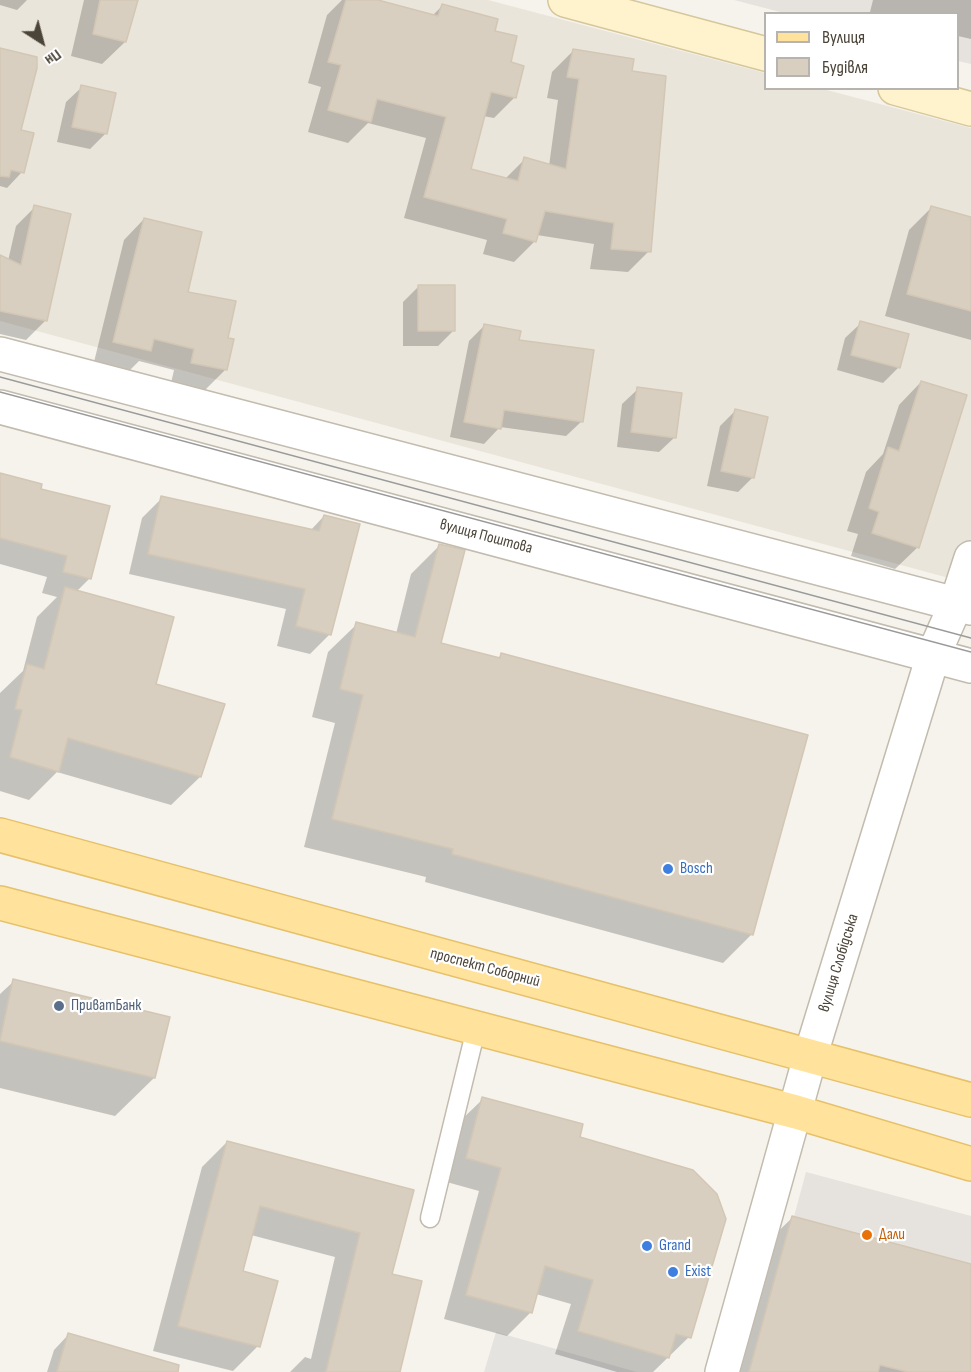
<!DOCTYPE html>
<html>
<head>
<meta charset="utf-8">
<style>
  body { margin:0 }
  #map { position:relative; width:971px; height:1372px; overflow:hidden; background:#f6f3ec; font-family:"Sofia Sans Condensed",sans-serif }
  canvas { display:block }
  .legend { position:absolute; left:764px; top:12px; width:195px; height:78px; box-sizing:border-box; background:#fff; border:2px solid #b7b4b0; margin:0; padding:8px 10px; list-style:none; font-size:18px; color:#4b4439 }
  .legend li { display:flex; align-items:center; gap:12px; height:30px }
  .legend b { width:30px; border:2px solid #b7b4b0 }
  .north { position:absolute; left:12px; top:12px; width:60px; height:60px; -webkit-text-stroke:4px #fff; paint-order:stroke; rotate:144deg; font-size:16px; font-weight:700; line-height:24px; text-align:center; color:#4b4439 }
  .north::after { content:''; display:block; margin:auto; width:21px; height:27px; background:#4b4439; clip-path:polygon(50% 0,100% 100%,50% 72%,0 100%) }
</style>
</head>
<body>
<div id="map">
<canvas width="971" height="1372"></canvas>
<ul class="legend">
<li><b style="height:8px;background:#ffe39c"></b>Вулиця</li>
<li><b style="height:16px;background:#d8cfc1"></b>Будівля</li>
</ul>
<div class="north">Пн</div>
</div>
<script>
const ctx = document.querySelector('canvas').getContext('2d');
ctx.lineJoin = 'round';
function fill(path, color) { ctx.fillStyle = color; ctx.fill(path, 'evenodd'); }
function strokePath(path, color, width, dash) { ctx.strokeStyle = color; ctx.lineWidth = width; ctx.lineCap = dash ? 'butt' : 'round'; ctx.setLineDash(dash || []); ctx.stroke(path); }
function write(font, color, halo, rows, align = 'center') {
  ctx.font = font + ' "Sofia Sans Condensed",sans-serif'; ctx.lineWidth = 4.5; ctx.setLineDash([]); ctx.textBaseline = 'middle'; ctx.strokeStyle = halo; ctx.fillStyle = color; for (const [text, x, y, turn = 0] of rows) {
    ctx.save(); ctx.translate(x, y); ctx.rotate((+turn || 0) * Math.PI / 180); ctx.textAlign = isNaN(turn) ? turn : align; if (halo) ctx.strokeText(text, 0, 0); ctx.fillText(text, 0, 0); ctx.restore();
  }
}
fill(new Path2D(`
  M 0,0 L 488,0 L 765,73 L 766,88 L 823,89 L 971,128 L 971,584 L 0,321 Z`), '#eae5da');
fill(new Path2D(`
  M 734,0 L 971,0 L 971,64 L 958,61 L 958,14 L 784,13 Z
  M 806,1172 L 971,1216 L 971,1372 L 752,1372 Z`), '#e6e2dd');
fill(new Path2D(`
  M 496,1332 L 637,1372 L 484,1372 Z`), '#e5e3e0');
fill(new Path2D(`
  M 0,0 L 27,0 L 17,10 L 0,5 Z
  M 84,0 L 136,0 L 125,42 L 102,64 L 71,56 Z
  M 342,0 L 373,0 L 432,16 L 442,6 L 493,32 L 509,63 L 515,97 L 494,118 L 483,116 L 469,170 L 505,179 L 525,159 L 549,166 L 558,100 L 547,98 L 552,72 L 573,51 L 630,72 L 649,251 L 628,272 L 590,269 L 594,244 L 537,235 L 535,241 L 514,262 L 483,254 L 487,240 L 404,218 L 426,138 L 368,123 L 348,143 L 308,132 L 321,87 L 308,83 L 327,15 Z
  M 873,0 L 971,0 L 971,39 L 958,36 L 958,14 L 875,14 L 870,12 Z
  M 0,49 L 37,59 L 19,131 L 22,172 L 7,188 L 0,186 Z
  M 82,87 L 114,94 L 105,134 L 90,149 L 57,142 L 66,102 Z
  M 35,207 L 70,215 L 45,321 L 26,340 L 0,334 L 0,257 L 8,261 L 16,226 Z
  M 932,207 L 971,218 L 971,340 L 885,316 L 909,230 Z
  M 144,219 L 186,293 L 227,339 L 226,369 L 205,390 L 171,383 L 174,370 L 139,361 L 129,371 L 94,362 L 124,240 Z
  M 418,287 L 453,331 L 438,346 L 403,346 L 403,302 Z
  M 861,323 L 899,367 L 883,383 L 837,370 L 845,338 Z
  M 485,325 L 517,341 L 582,421 L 566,436 L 500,427 L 484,444 L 450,437 L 469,341 Z
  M 921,382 L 918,547 L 895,569 L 851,556 L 858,534 L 847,531 L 866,472 L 883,454 L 899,405 Z
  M 638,389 L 675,437 L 659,452 L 617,447 L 622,404 Z
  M 735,411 L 753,477 L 738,492 L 707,486 L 720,426 Z
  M 0,475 L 39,490 L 90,578 L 77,591 L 154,685 L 223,705 L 200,777 L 171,805 L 57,772 L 29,800 L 0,791 L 0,693 L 23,671 L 37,617 L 57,597 L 42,593 L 47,577 L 0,564 Z
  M 162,498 L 310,531 L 324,516 L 330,634 L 310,654 L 277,646 L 286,609 L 129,574 L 142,518 Z
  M 440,545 L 439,645 L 497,659 L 501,655 L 752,934 L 723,963 L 425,882 L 426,877 L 304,847 L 335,723 L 312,717 L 328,652 L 357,624 L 396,634 L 411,574 Z
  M 14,981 L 154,1078 L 115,1116 L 0,1088 L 0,994 Z
  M 483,1099 L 578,1138 L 689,1337 L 653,1372 L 617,1372 L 555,1354 L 571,1304 L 536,1294 L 531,1312 L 507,1336 L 444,1319 L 479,1191 L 443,1181 L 459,1122 Z
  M 227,1142 L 412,1191 L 390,1276 L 399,1372 L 290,1372 L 305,1357 L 311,1359 L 335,1257 L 251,1235 L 242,1273 L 258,1346 L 233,1371 L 153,1351 L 202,1167 Z
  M 792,1218 L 971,1266 L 971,1372 L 729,1372 L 763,1246 Z
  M 69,1334 L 151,1372 L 47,1372 L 54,1350 Z`), '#0003');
const building = new Path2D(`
  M 100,0 L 138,0 L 126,42 L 93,34 Z
  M 346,0 L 378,0 L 438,16 L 442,4 L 498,19 L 495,31 L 517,36 L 511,62 L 524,66 L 516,98 L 491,92 L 471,169 L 518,181 L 524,157 L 566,169 L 579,79 L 567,77 L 573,49 L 634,59 L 632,71 L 666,76 L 651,252 L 611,249 L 614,223 L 545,211 L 536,242 L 503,233 L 507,219 L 424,197 L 446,117 L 377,99 L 371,122 L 328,110 L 341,65 L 328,62 Z
  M 0,48 L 37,57 L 37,68 L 21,130 L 34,133 L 24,173 L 11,170 L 9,177 L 0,176 Z
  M 81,85 L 116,93 L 107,134 L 72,127 Z
  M 34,205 L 71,214 L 47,321 L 0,311 L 0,255 L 21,265 Z
  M 931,206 L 971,217 L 971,311 L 907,294 Z
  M 144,218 L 202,232 L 188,292 L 236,301 L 228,338 L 234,339 L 227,370 L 191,363 L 194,349 L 154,339 L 151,351 L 113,342 Z
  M 418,285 L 455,285 L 455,331 L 418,331 Z
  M 860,321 L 909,334 L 900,368 L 851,355 Z
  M 484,324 L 521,331 L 519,340 L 594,350 L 583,422 L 504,410 L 501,429 L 464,422 Z
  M 921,381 L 967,395 L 919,548 L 872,533 L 879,512 L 869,508 L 888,447 L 899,451 Z
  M 637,387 L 682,393 L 676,438 L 631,432 Z
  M 735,409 L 768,417 L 754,478 L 721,471 Z
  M 0,473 L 42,484 L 41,489 L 110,506 L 91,579 L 63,572 L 67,556 L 0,538 Z
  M 161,496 L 319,531 L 324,515 L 360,524 L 331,635 L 296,626 L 305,589 L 148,554 Z
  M 439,544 L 465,550 L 441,643 L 500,658 L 501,653 L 808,735 L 753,935 L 452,854 L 453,849 L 332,819 L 363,695 L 340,689 L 356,622 L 415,637 Z
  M 65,587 L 174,617 L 156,684 L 225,704 L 201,777 L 68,738 L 59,772 L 10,757 L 22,710 L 15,709 L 27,664 L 44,669 Z
  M 13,979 L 170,1017 L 155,1078 L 0,1041 Z
  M 482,1097 L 583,1124 L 580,1137 L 693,1170 L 717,1194 L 726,1219 L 691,1338 L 676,1334 L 669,1358 L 578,1331 L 593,1280 L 545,1266 L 532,1313 L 466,1295 L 501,1168 L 466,1158 Z
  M 227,1141 L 414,1190 L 392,1274 L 422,1281 L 400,1372 L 326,1372 L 360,1233 L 260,1206 L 243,1271 L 278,1281 L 260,1347 L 178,1326 Z
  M 792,1216 L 971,1264 L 971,1372 L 908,1372 L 880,1365 L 878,1372 L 749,1372 Z
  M 68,1333 L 179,1365 L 178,1372 L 57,1372 Z`);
fill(building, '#d8cfc1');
strokePath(building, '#d3c7b4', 1.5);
const lane = new Path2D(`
  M 430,1218 L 476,1029`);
const street = new Path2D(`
  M 0,354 L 971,608
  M 0,407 L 971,666
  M 722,1372 L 810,1057 L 933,656 L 956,604 L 971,558`);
const secondary = new Path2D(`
  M 565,0 L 766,54
  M 895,88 L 971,109`);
const primary = new Path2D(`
  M 0,835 L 971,1100
  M 0,903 L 796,1112 L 971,1164`);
strokePath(lane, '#c2bbae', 21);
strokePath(street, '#c2bbae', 36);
strokePath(secondary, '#d6c79b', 36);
strokePath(primary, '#e6c16a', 36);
strokePath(lane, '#fff', 18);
strokePath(street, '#fff', 33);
strokePath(secondary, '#fff3cd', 33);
strokePath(primary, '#ffe39c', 33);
strokePath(new Path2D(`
  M 0,377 L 971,638
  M 0,392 L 971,652`), '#9a9a9a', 1.5);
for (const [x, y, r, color] of [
  [668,869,6,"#3f7fe0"],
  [59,1006,6,"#5c6f8a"],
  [867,1235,6,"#e8710a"],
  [647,1246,6,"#3f7fe0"],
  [673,1272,6,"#3f7fe0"]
]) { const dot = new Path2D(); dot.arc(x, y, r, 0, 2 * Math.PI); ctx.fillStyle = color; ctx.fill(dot); strokePath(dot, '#fff', 2); }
write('16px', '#4b4439', '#fff', [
  ["вулиця Поштова",486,537,15],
  ["вулиця Слобідська",839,963,-73],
  ["проспект Соборний",485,968,15]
]);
write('16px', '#366cbe', '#fff', [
  ["Bosch",680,869],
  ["Grand",659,1246],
  ["Exist",685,1272]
], 'left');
write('16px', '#4e5e75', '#fff', [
  ["ПриватБанк",71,1006]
], 'left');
write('16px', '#c56008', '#fff', [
  ["Дали",879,1235]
], 'left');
</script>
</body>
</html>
